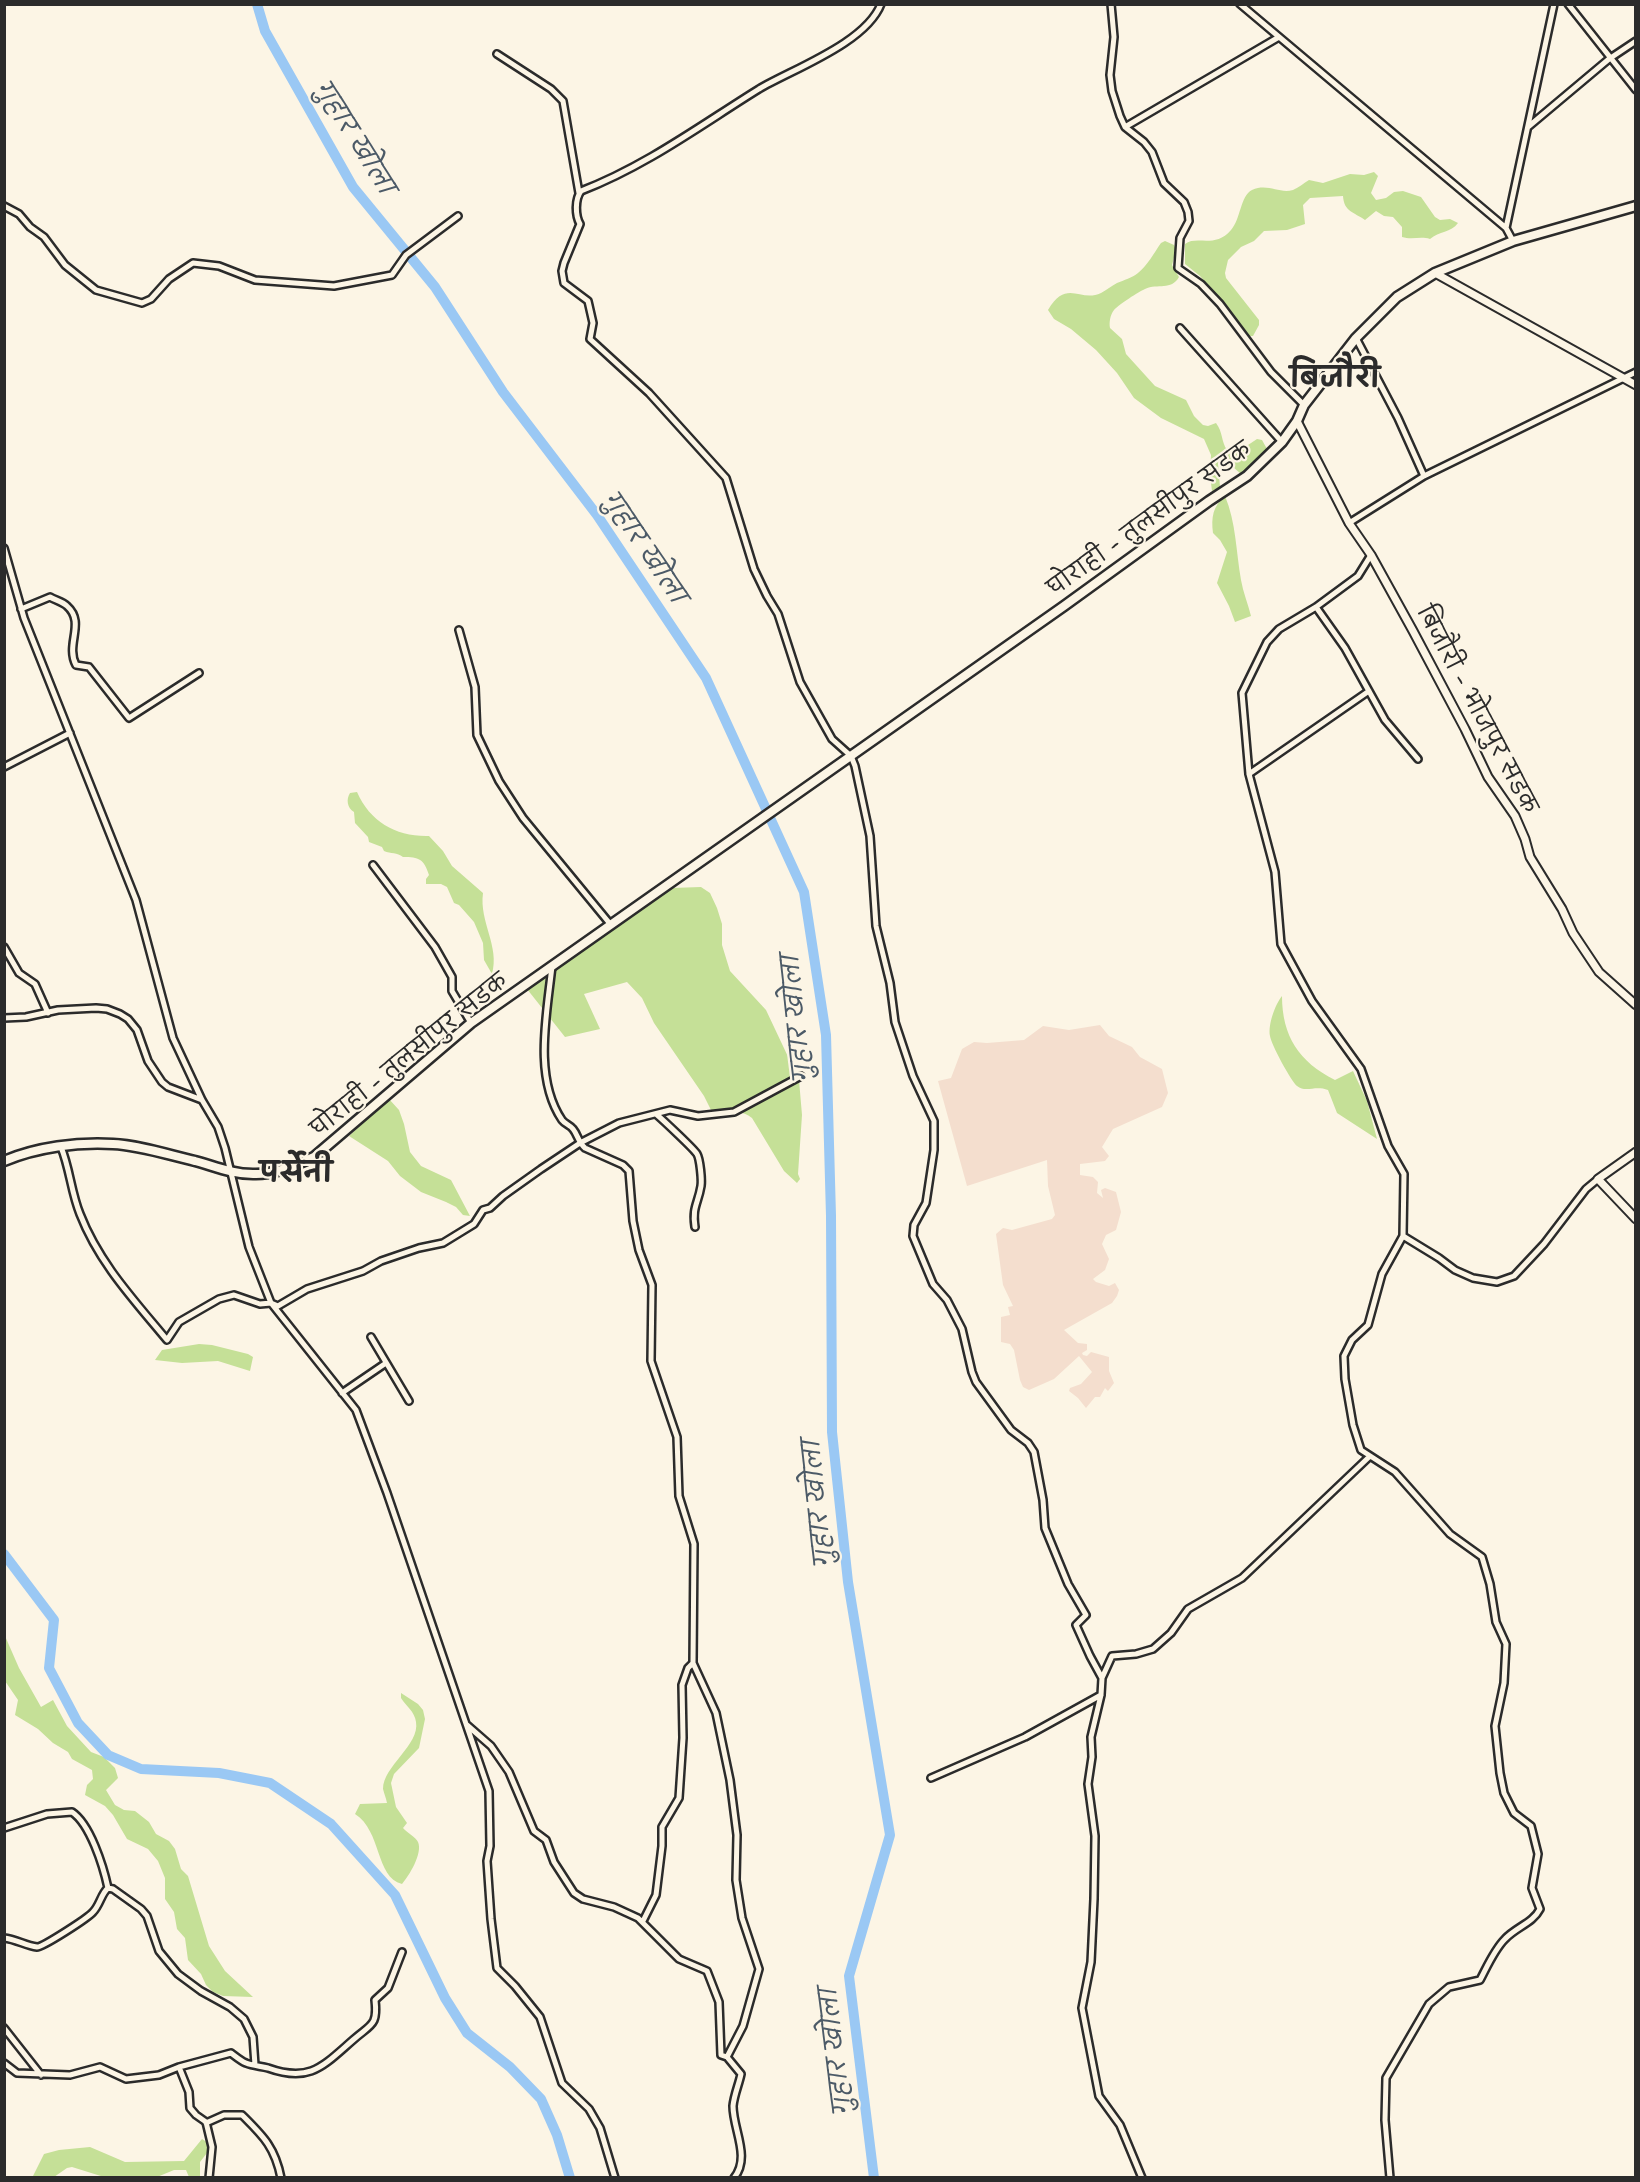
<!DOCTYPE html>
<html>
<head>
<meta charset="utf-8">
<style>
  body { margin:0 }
  #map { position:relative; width:1640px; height:2182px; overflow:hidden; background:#fcf5e5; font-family:"Shantell Sans",sans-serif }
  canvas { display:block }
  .frame { position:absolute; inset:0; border:6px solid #2b2b2b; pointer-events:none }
</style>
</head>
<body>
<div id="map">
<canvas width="1640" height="2182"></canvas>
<div class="frame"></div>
</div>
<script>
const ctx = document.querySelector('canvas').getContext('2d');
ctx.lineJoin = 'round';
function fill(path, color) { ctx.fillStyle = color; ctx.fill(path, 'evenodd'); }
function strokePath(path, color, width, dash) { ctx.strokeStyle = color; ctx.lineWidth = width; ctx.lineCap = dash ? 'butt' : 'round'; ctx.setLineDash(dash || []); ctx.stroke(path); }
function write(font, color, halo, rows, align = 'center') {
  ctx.font = font + ' "Shantell Sans","Playpen Sans Deva",sans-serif'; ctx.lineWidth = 4.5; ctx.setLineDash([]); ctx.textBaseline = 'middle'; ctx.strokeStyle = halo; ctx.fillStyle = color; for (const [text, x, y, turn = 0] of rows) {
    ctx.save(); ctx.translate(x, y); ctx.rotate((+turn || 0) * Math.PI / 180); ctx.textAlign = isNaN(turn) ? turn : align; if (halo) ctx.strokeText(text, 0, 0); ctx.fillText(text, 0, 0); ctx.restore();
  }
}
fill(new Path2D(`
  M 1100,1025 L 1109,1036 L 1132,1047 L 1140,1057 L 1162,1069 L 1168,1093 L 1162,1107 L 1113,1129 L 1102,1147 L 1109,1156 L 1105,1161 L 1080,1164 L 1080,1175 L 1093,1177 L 1098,1182 L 1097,1193 L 1103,1198 L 1101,1190 L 1105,1188 L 1116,1192 L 1121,1212 L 1116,1230 L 1106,1235 L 1102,1244 L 1109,1259 L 1105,1270 L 1093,1279 L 1096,1282 L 1109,1286 L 1115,1283 L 1119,1290 L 1117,1296 L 1112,1303 L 1064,1330 L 1078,1343 L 1087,1344 L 1087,1350 L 1082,1353 L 1083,1355 L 1087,1356 L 1091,1352 L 1109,1357 L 1109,1371 L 1114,1383 L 1108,1391 L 1105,1388 L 1100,1397 L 1095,1397 L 1086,1408 L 1078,1398 L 1069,1391 L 1070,1388 L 1081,1384 L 1092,1372 L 1079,1356 L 1054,1379 L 1029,1390 L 1023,1387 L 1020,1380 L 1014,1350 L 1010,1344 L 1001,1342 L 1001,1317 L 1010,1315 L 1008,1307 L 1013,1306 L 1003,1285 L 996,1234 L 1003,1228 L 1012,1230 L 1052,1219 L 1055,1215 L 1048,1186 L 1047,1160 L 967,1186 L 938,1081 L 951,1078 L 962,1049 L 974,1042 L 987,1043 L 1024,1040 L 1043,1026 L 1069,1030 Z`), '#f4dece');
fill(new Path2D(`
  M 1374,172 L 1378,176 L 1371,193 L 1376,200 L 1386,198 L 1394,192 L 1403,191 L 1421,197 L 1435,217 L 1440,220 L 1450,219 L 1458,223 C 1451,233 1439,231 1430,239 C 1421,236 1412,240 1402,237 L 1402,227 L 1393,217 L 1384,216 L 1376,211 L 1365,220 C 1354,212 1344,212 1343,196 L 1310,198 L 1303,205 L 1305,224 L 1287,230 L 1264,231 L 1254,241 L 1241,247 L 1228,260 L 1225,273 L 1226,278 L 1259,320 L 1259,325 L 1253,336 L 1248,336 L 1220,299 L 1200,276 L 1185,264 L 1185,244 C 1197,235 1215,249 1231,230 C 1241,219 1240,196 1252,190 C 1268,183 1279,194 1293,190 C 1298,188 1304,183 1309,180 L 1323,183 L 1350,174 L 1364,175 Z
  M 1165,241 L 1174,245 L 1176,250 L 1172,265 L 1179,277 C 1171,291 1158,283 1145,289 C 1138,292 1120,304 1114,310 C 1110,315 1109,323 1110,328 L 1122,339 L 1126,354 L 1155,386 L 1186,400 L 1194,416 L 1203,425 L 1208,426 L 1216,423 C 1223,432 1221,441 1227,450 L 1236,453 L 1257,439 L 1262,440 L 1267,449 L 1241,474 L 1225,460 L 1218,463 L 1220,487 L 1212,491 L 1210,475 L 1211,455 L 1204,439 L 1161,418 L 1134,398 L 1117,373 L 1096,350 L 1071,329 L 1054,319 L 1048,310 C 1067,278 1080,303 1101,293 C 1107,290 1111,286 1117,283 C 1124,280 1132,278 1138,273 C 1147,266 1154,253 1161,243 Z
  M 1225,496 C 1236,522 1236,552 1241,580 C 1243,592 1248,604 1251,616 L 1235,622 L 1229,606 L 1217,583 L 1227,552 L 1220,540 L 1213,533 C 1211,517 1213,506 1225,496 Z
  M 357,792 C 370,822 397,837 429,836 L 443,851 L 452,866 L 483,893 C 479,922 500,946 492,974 L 484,960 L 483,943 L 474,922 L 459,905 L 454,903 L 447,887 L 441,884 L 426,884 L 426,879 L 429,875 C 424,859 419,857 403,857 C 397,852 391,854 384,851 L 382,847 L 369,842 L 368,837 L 355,823 L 354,812 C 347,808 346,799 350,793 Z
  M 701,887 L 710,893 L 717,908 L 722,924 L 722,945 L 730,971 L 766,1010 L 799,1080 L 802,1115 L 798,1174 L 800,1179 L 797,1183 L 784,1171 L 752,1118 C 740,1108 729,1114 715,1118 L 704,1096 L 654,1023 L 642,998 L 627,982 L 584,994 L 600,1029 L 565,1037 L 527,989 L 672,888 Z
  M 1282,996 C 1282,1036 1299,1062 1335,1080 L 1353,1071 L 1367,1101 L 1377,1139 L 1337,1113 L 1328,1090 C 1315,1085 1306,1093 1297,1086 C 1291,1081 1271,1044 1270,1036 C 1268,1024 1275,1005 1282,996 Z
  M 389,1099 L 399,1110 L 404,1124 L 410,1152 L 421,1166 L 451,1180 L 470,1216 L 463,1215 L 456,1207 L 446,1202 L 421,1192 L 400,1176 L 388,1161 L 349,1136 Z
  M 199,1344 L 212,1345 L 248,1354 L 253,1357 L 250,1371 L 218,1361 L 182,1363 L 155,1360 L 162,1350 Z
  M 5,1636 L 19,1668 L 41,1707 L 53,1700 L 67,1726 L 91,1752 L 104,1757 L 115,1768 L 118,1778 L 106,1790 L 115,1805 L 124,1810 L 135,1811 L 149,1822 L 156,1834 L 169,1841 L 175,1849 L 181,1869 L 188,1876 L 209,1946 L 225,1971 L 253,1997 L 223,1996 L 213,1992 L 206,1985 L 201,1974 L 188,1960 L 185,1938 L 177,1929 L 174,1912 L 165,1899 L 165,1878 L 158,1861 L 148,1849 L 127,1839 L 113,1815 L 105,1806 L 85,1795 L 87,1785 L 93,1779 L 92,1770 L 72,1759 L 68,1752 L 53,1743 L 38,1729 L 15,1715 L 18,1700 L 5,1681 Z
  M 401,1693 L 418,1704 L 423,1710 L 425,1719 L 419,1748 L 394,1774 L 391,1783 L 396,1807 L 407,1823 L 403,1828 C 407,1833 416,1837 418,1842 C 423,1853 409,1876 402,1884 C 375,1877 382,1831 355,1814 L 360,1804 L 387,1803 C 386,1798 384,1793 383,1789 C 383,1766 420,1745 416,1722 C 415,1712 406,1706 401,1698 Z
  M 202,2139 L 210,2144 L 210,2149 L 200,2162 L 200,2177 L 189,2177 L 186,2170 L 174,2170 L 157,2177 L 104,2177 L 72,2167 L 67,2168 L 54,2177 L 32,2178 L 44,2154 L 59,2150 L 90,2147 L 125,2162 L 184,2161 Z`), '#c5e097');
strokePath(new Path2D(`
  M 257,4 L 265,31 L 353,187 L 435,287 L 503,392 L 597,515 L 706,678 L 804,892 L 826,1035 L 831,1216 L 832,1432 L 848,1582 L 890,1835 L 849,1976 L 874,2178
  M 4,1554 L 54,1620 L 49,1668 L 78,1723 L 108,1755 L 141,1769 L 219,1773 L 270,1783 L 331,1824 L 395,1895 L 445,1998 L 467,2033 L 510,2067 L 541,2099 L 557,2135 L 570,2178`), '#9ac8f4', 10);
const minor = new Path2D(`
  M 881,4 C 866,43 793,69 759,89 C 701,125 646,166 581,191 C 575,199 575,215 580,224 L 564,263 L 562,271 L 564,283 L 588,301 L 593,323 L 590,339 L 649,393 L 726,478 L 754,569 L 767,596 L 778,614 L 800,682 L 832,739 L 851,756 L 855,766 L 870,836 L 876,926 L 890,983 L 895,1022 L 913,1076 L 934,1121 L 934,1150 L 926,1203 L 914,1225 L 913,1236 L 933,1284 L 947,1300 L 962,1329 L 972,1372 L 976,1382 L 1011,1430 L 1028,1443 L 1034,1452 L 1043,1500 L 1045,1528 L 1068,1584 L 1086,1615 L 1076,1625 L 1090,1656 L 1102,1678 L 1101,1695 L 1091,1737 L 1092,1757 L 1088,1784 L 1095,1836 L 1094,1899 L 1091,1962 L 1082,2008 L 1099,2096 L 1120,2125 L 1142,2178
  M 1111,4 L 1114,37 L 1110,75 L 1112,91 L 1120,116 L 1125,127 L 1144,142 L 1152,152 L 1164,183 L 1184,202 L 1188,212 L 1189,221 L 1180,238 L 1178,268 L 1201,284 L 1220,304 L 1271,372 L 1304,405
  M 1240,4 L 1506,228 L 1513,241
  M 1568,4 L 1636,90
  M 497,54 L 551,89 L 563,101 L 579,193
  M 1125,127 L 1279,37
  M 1528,127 L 1609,59 L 1636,41
  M 4,206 L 19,214 L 30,227 L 44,237 L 65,265 L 96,290 L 142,303 L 151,299 L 169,279 L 193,263 L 219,266 L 255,280 L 334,286 L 392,275 L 406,255 L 458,216
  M 1506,228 L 1554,4
  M 1180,328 L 1282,442
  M 1356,338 L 1398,418 L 1424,476
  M 1349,523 L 1424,476 L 1636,372
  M 4,548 L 24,618 L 136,900 L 173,1038 L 202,1100 L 218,1127 L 225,1148 L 249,1247 L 271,1303 L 356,1410 L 387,1493 L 489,1791 L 490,1846 L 487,1861 L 491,1919 L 497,1968 L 515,1986 L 540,2017 L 562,2083 L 589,2109 L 600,2128 L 615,2178
  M 1371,555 L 1358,576 L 1316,607 L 1279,629 L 1267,642 L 1242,693 L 1249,774 L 1275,872 L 1281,944 L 1312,1001 L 1361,1069 L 1388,1146 L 1404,1174 L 1403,1236 L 1382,1274 L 1368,1325 L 1352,1340 L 1344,1356 L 1345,1379 L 1353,1425 L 1361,1450 L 1395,1472 L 1450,1534 L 1482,1557 L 1490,1584 L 1496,1622 L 1506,1644 L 1504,1683 L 1495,1726 L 1500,1773 L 1504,1793 L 1514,1813 L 1531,1826 L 1538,1854 L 1532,1888 L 1540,1909 C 1533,1923 1516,1927 1505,1939 C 1494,1950 1487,1967 1480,1980 L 1449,1987 L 1429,2004 L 1386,2078 L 1385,2120 L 1390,2178
  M 1316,607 L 1345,648 L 1385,720 L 1418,759
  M 21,609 L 50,597 C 55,600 63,602 67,606 C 86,623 65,644 76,665 L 89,667 L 129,718 L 199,673
  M 459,630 L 475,687 L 477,735 L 499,781 L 523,818 L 611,925
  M 4,767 L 70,733
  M 1249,774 L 1369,691
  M 373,865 L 435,947 L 452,977 L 452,991 L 471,1023
  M 4,947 L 19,973 L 35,984 L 48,1013
  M 552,966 C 547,1014 533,1077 562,1120 C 565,1124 570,1125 573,1129 C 578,1135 578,1142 585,1148 L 623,1165 L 629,1171 L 633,1221 L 639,1250 L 652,1285 L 651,1361 L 677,1437 L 679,1496 L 694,1544 L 693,1663 L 716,1713 L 730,1780 L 737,1835 L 736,1880 L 742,1918 L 759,1969 L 743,2026 L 727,2057 L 741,2074 C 739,2084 734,2095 733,2106 C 733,2130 751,2157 734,2178
  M 4,1018 L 26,1017 L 58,1010 L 96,1008 L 107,1009 L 120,1014 L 128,1019 L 137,1030 L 148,1061 L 162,1082 L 168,1087 L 202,1100
  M 656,1114 C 663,1120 694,1149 697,1154 C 700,1159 702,1180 701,1186 C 698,1204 692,1207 695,1227
  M 61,1147 C 70,1169 71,1192 80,1214 C 99,1263 134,1300 167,1340 L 179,1322 L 219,1299 L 234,1295 L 260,1304 L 271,1303 L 278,1306 L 307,1289 L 363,1271 L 381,1261 L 419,1248 L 443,1243 L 474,1224 L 483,1210 L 490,1208 L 503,1196 L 541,1169 L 580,1143 L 619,1123 L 670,1110 L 698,1116 L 734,1112 L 801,1076
  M 1403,1236 L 1439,1258 L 1455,1270 L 1473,1278 L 1497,1282 L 1514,1276 L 1544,1244 L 1586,1189 L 1598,1179
  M 371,1337 L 409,1401
  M 342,1393 L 386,1363
  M 1102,1678 L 1112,1656 L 1136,1654 L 1153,1649 L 1171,1633 L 1188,1609 L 1242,1578 L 1369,1457
  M 467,1725 L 491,1746 L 509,1772 L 534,1831 L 546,1840 L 554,1862 L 574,1893 L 583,1899 L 614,1907 L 638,1918 L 679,1959 L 707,1971 L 719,2002 L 721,2055 L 727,2057
  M 931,1778 L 1025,1737 L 1101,1695
  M 4,1828 L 47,1814 L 72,1812 C 90,1824 103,1865 108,1888
  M 643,1921 L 656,1895 L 662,1846 L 662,1827 L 679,1798 L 683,1738 L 682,1685 L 688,1668 L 693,1663
  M 4,1938 C 16,1939 26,1946 37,1947 C 43,1947 88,1918 93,1912 C 100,1905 101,1894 108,1888 L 113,1889 L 141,1909 L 147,1916 L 159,1951 L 178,1974 L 201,1991 L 230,2007 L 244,2019 L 253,2037 L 255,2065
  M 4,2028 L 41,2075
  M 4,2063 L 17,2073 L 70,2075 L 100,2067 L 126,2079 L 159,2075 L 179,2067 L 231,2053 C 235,2056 241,2061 246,2063 C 253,2066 261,2066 268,2068 C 310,2083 323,2066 353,2040 C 371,2024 378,2026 375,2000 L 388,1988 L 402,1952
  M 179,2067 L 189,2092 L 190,2108 L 196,2115 L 206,2122 L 212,2147 L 209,2178
  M 206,2123 L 224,2115 L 242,2115 C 263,2136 275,2147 281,2178`);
const tertiary = new Path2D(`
  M 1435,273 L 1636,385
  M 1297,421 L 1349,523 L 1371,555 L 1413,631 L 1465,729 L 1488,777 L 1515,816 L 1525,839 L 1530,857 L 1562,909 L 1573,933 L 1599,972 L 1636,1005
  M 1636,1152 L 1598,1179 L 1636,1219`);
const primary = new Path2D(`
  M 4,1161 C 37,1147 77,1142 113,1144 C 139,1145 169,1155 195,1161 C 214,1166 232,1174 253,1174 C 275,1175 295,1165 314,1157 L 471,1023 L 1064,606 L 1209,501 L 1247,476 L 1282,442 L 1297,421 L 1304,405 L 1356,338 L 1397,297 L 1435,273 L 1513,241 L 1636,206`);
strokePath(minor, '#2b2b2b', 10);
strokePath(tertiary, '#2b2b2b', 11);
strokePath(primary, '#2b2b2b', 13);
strokePath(minor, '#fcf5e5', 5);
strokePath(tertiary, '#fcf5e5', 7);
strokePath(primary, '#fcf5e5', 8);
write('22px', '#2b2b2b', '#fcf5e5', [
  ["घोराही - तुलसीपुर सडक",1150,520,-36],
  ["बिजौरी - भोजपुर सडक",1476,710,62],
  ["घोराही - तुलसीपुर सडक",410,1056,-39]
]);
write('italic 24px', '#4c5a67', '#fcf5e5', [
  ["गुहार खोला",353,138,58],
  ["गुहार खोला",643,548,56],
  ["गुहार खोला",798,1019,-96],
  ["गुहार खोला",819,1504,-96],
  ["गुहार खोला",837,2052,-97]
]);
write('bold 28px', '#2b2b2b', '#fcf5e5', [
  ["बिजौरी",1335,380],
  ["पर्सेनी",296,1175]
]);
</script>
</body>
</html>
